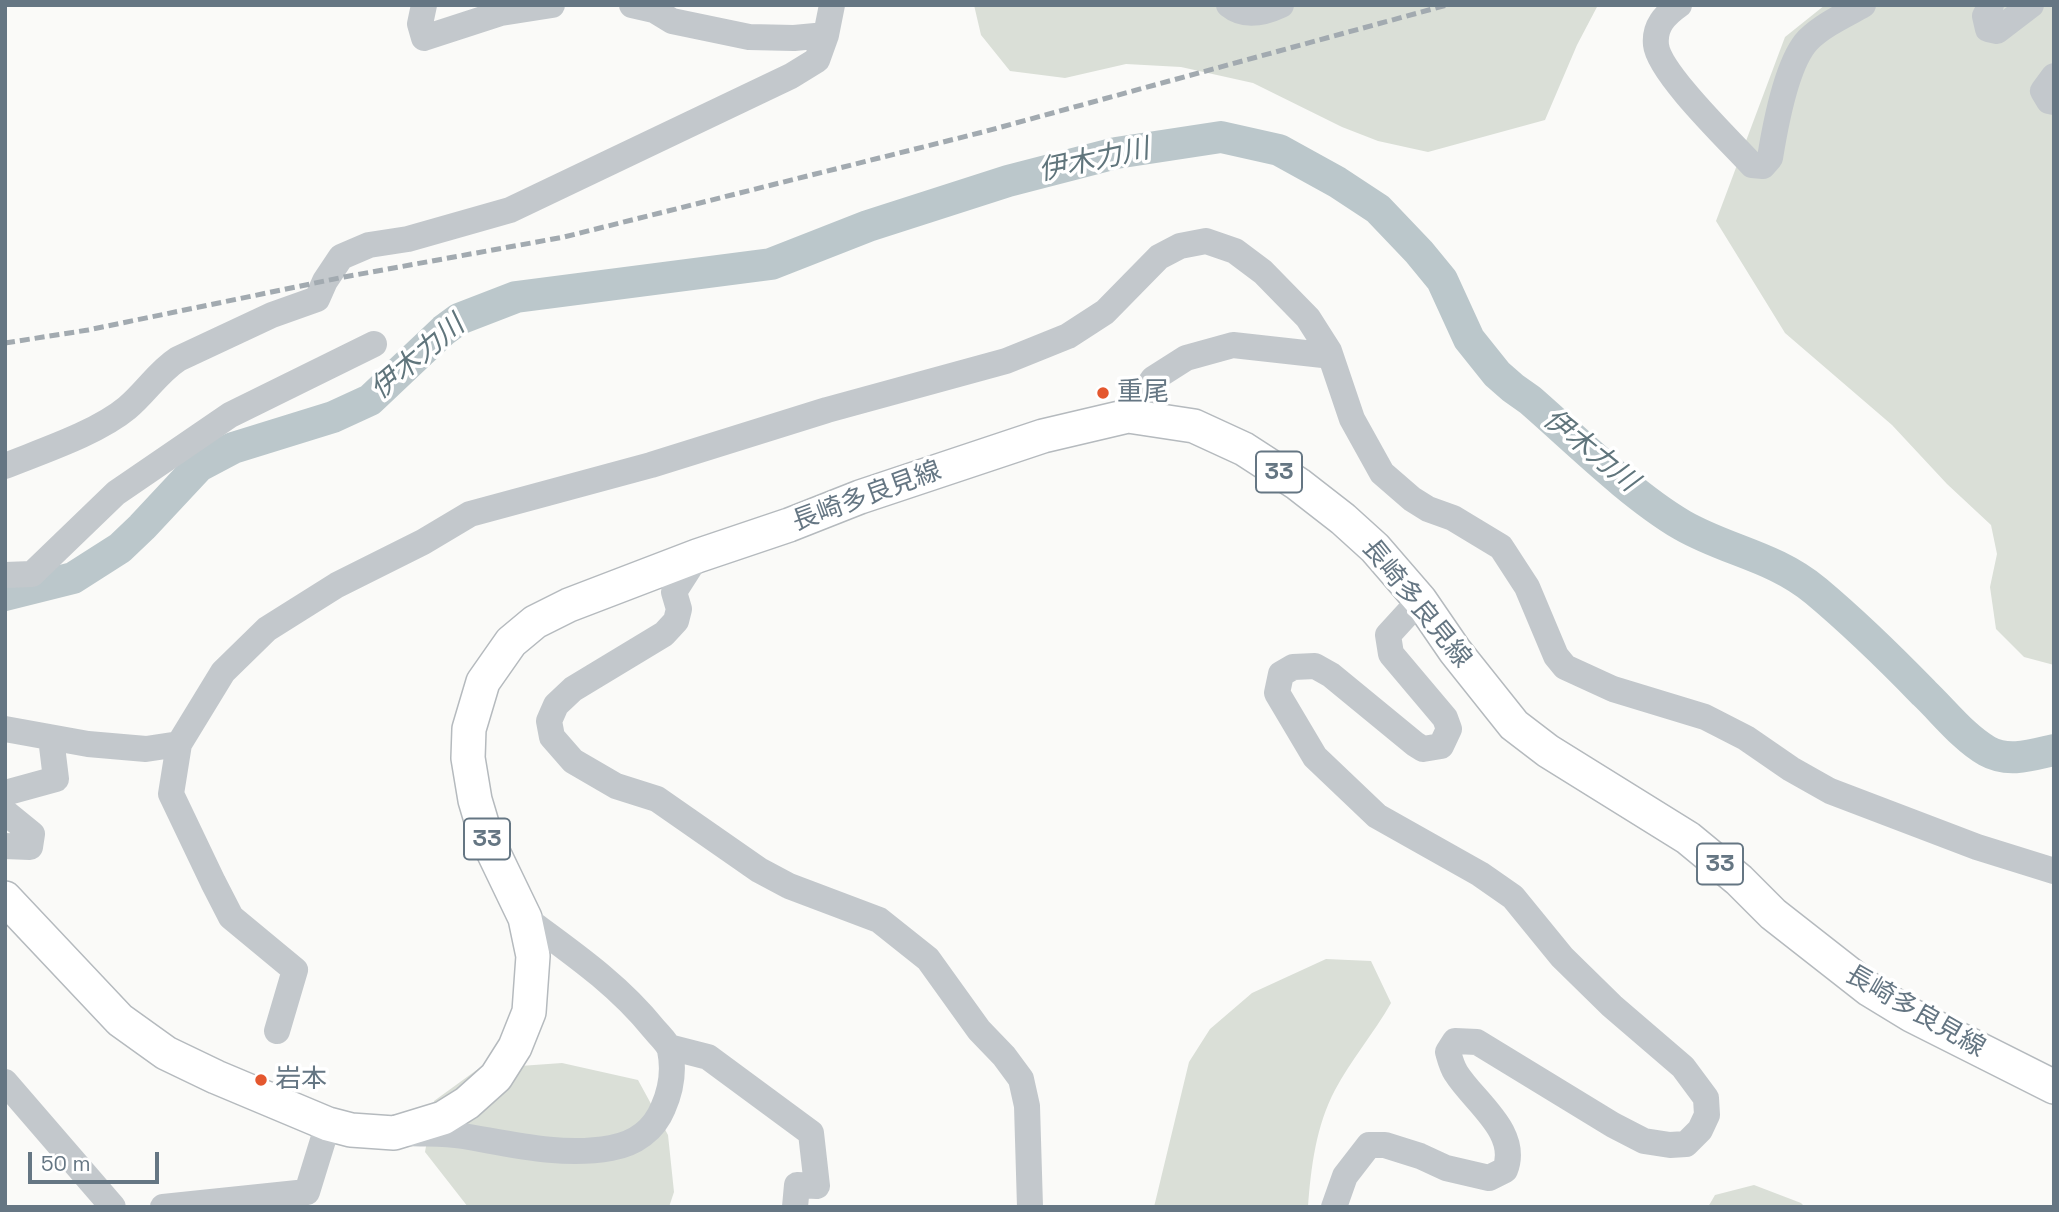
<!DOCTYPE html>
<html>
<head>
<meta charset="utf-8">
<style>
  body { margin:0 }
  #map { position:relative; width:2059px; height:1212px; overflow:hidden; background:#fafaf8; font-family:"Space Grotesk",sans-serif }
  canvas { display:block }
  .frame { position:absolute; inset:0; border:7px solid #657683; pointer-events:none }
  .scale { position:absolute; left:28px; top:1152px; width:131px; height:32px; box-sizing:border-box; border:4px solid #657683; border-top:0; padding-left:9px; font-size:21px; line-height:24px; white-space:nowrap; color:#657683; -webkit-text-stroke:5px #fff; paint-order:stroke }
</style>
</head>
<body>
<div id="map">
<canvas width="2059" height="1212"></canvas>
<div class="frame"></div>
<div class="scale">50 m</div>
</div>
<script>
const ctx = document.querySelector('canvas').getContext('2d');
ctx.lineJoin = 'round';
function fill(path, color) { ctx.fillStyle = color; ctx.fill(path, 'evenodd'); }
function strokePath(path, color, width, dash) { ctx.strokeStyle = color; ctx.lineWidth = width; ctx.lineCap = dash ? 'butt' : 'round'; ctx.setLineDash(dash || []); ctx.stroke(path); }
function write(font, color, halo, rows, align = 'center') {
  ctx.font = font + ' "Space Grotesk","Noto Sans JP",sans-serif'; ctx.lineWidth = 7; ctx.setLineDash([]); ctx.textBaseline = 'middle'; ctx.strokeStyle = halo; ctx.fillStyle = color; for (const [text, x, y, turn = 0] of rows) {
    ctx.save(); ctx.translate(x, y); ctx.rotate((+turn || 0) * Math.PI / 180); ctx.textAlign = isNaN(turn) ? turn : align; if (halo) ctx.strokeText(text, 0, 0); ctx.fillText(text, 0, 0); ctx.restore();
  }
}
fill(new Path2D(`
  M 974,5 L 1598,5 L 1577,45 L 1545,120 L 1428,152 L 1378,141 L 1342,127 L 1253,83 L 1181,67 L 1126,64 L 1065,78 L 1010,71 L 981,35 Z
  M 1825,5 L 2054,5 L 2054,665 L 2024,657 L 1996,629 L 1990,587 L 1997,554 L 1991,525 L 1947,484 L 1892,425 L 1785,333 L 1716,221 L 1785,37 Z
  M 1326,959 L 1371,961 L 1391,1003 C 1374,1033 1350,1061 1335,1090 C 1316,1126 1311,1167 1308,1207 L 1154,1207 L 1189,1062 L 1210,1029 L 1252,993 Z
  M 562,1063 L 638,1080 L 668,1135 L 674,1192 L 669,1207 L 468,1207 L 425,1152 L 434,1101 L 478,1069 Z
  M 1754,1185 L 1801,1203 L 1805,1207 L 1708,1207 L 1715,1195 Z`), '#dadfd7');
strokePath(new Path2D(`
  M 5,595 L 73,578 L 120,548 L 142,527 L 199,466 L 233,448 L 333,417 L 370,400 L 444,330 L 459,319 L 516,297 L 771,264 L 868,226 L 1008,181 L 1116,153 L 1221,137 L 1279,150 L 1337,182 L 1378,209 L 1419,252 L 1442,280 L 1469,339 L 1497,374 L 1513,388 L 1530,400 C 1576,440 1631,495 1682,525 C 1727,551 1774,556 1816,591 C 1853,622 1890,658 1924,693 C 1944,712 1963,737 1987,751 C 2008,763 2032,755 2054,750`), '#bbc7cb', 32);
const major = new Path2D(`
  M 5,898 L 120,1020 L 166,1053 L 216,1077 L 328,1124 L 351,1130 L 394,1133 L 443,1118 L 467,1103 L 496,1077 L 515,1047 L 529,1012 L 533,956 L 525,918 L 486,837 L 475,800 L 468,758 L 469,729 L 483,682 L 511,642 L 535,622 L 569,605 L 697,556 L 789,525 L 860,497 L 1043,436 L 1128,416 L 1194,426 L 1244,449 L 1298,484 L 1343,519 L 1375,548 L 1420,600 L 1455,651 L 1514,725 L 1548,751 L 1688,838 L 1739,880 L 1773,914 L 1870,990 L 1911,1015 L 2054,1087`);
strokePath(major, '#b5babe', 36);
strokePath(new Path2D(`
  M 424,5 L 420,24 L 424,38 L 501,13 L 552,5
  M 632,5 L 654,10 L 672,21 L 749,37 L 794,38 L 826,35
  M 1229,5 C 1245,18 1264,13 1281,5
  M 1679,5 C 1665,15 1654,26 1656,45 C 1659,73 1731,142 1752,165 L 1763,166 L 1770,158 C 1775,127 1787,62 1808,40 C 1823,25 1845,15 1863,5
  M 1991,5 L 1985,16 L 1988,29 L 1997,31 L 2031,5
  M 2054,76 L 2043,91 L 2049,101 L 2054,102
  M 1128,416 L 1153,379 L 1186,358 L 1233,345 L 1323,355 L 1329,351
  M 5,466 C 42,451 97,433 127,408 C 146,392 158,372 178,359 L 272,315 L 317,299 L 325,281 L 341,257 L 369,245 L 408,239 L 510,210 L 791,76 L 817,60 L 826,35 L 832,5
  M 697,556 L 674,592 L 679,609 L 676,621 L 664,634 L 573,689 L 556,705 L 549,721 L 552,737 L 573,761 L 616,786 L 657,799 L 759,870 L 789,886 L 879,920 L 928,959 L 979,1030 L 1004,1056 L 1021,1079 L 1027,1106 L 1030,1207
  M 5,575 L 32,574 L 116,493 L 230,415 L 374,344
  M 5,729 L 88,744 L 146,749 L 179,744 L 223,672 L 267,629 L 337,585 L 423,542 L 470,514 L 651,465 L 827,410 L 1006,361 L 1068,336 L 1105,312 L 1159,257 L 1180,246 L 1206,241 L 1235,251 L 1263,272 L 1308,318 L 1329,351 L 1352,419 L 1382,473 L 1412,499 L 1428,509 L 1453,518 L 1501,547 L 1527,587 L 1556,656 L 1565,667 L 1613,689 L 1705,717 L 1746,738 L 1791,769 L 1830,791 L 1977,847 L 2054,871
  M 179,744 L 171,794 L 213,882 L 231,917 L 295,970 L 277,1031
  M 5,793 L 56,779 L 51,738
  M 5,812 L 32,834 L 30,847 L 5,846
  M 669,1047 L 708,1057 L 811,1133 L 817,1186 L 797,1185 L 795,1207
  M 5,1082 L 113,1207
  M 409,1133 C 427,1134 445,1133 463,1136 C 511,1144 562,1157 611,1148 C 635,1144 654,1130 663,1108 C 671,1090 674,1069 670,1050 C 668,1043 659,1035 654,1029 C 618,984 571,952 525,918
  M 163,1207 L 307,1192 L 328,1124
  M 1334,1207 L 1345,1176 L 1369,1145 L 1385,1145 L 1420,1156 L 1446,1168 L 1489,1178 L 1505,1170 C 1520,1132 1474,1102 1456,1073 C 1452,1067 1450,1059 1448,1052 L 1455,1041 L 1477,1042 L 1613,1125 L 1644,1141 L 1670,1145 L 1686,1144 L 1700,1130 L 1707,1115 L 1706,1098 L 1683,1067 L 1612,1006 L 1562,957 L 1513,897 L 1480,874 L 1377,816 L 1315,757 L 1277,693 L 1281,674 L 1293,667 L 1315,666 L 1331,675 L 1415,744 L 1423,749 L 1441,746 L 1449,729 L 1445,718 L 1391,654 L 1388,635 L 1420,600`), '#c3c8cc', 26);
strokePath(major, '#fff', 33);
strokePath(new Path2D(`
  M 5,343 L 88,330 L 344,277 L 564,237 L 983,132 L 1447,5`), '#a2aab0', 5, [10, 5]);
for (const [x, y, r, color] of [
  [1103,393,7,"#e4572e"],
  [261,1080,7,"#e4572e"]
]) { const dot = new Path2D(); dot.arc(x, y, r, 0, 2 * Math.PI); ctx.fillStyle = color; ctx.fill(dot); strokePath(dot, '#fff', 2.5); }
for (const [x, y, w] of [
  [1279,472,46],
  [487,839,46],
  [1720,864,46]
]) { const box = new Path2D(); box.roundRect(x - w / 2, y - 20.5, w, 41, 5); ctx.fillStyle = '#fff'; ctx.fill(box); strokePath(box, '#657683', 2); }
write('bold 24px', '#657683', null, [
  ["33",1279,472],
  ["33",487,839],
  ["33",1720,864]
]);
write('26px', '#657683', '#fff', [
  ["重尾",1117,393],
  ["岩本",275,1080]
], 'left');
write('26px', '#657683', '#fff', [
  ["長崎多良見線",867,497,-20],
  ["長崎多良見線",1416,604,51],
  ["長崎多良見線",1915,1012,30]
]);
write('italic 28px', '#60757c', '#fff', [
  ["伊木力川",1094,161,-12],
  ["伊木力川",418,358,-40],
  ["伊木力川",1590,451,39]
]);
</script>
</body>
</html>
